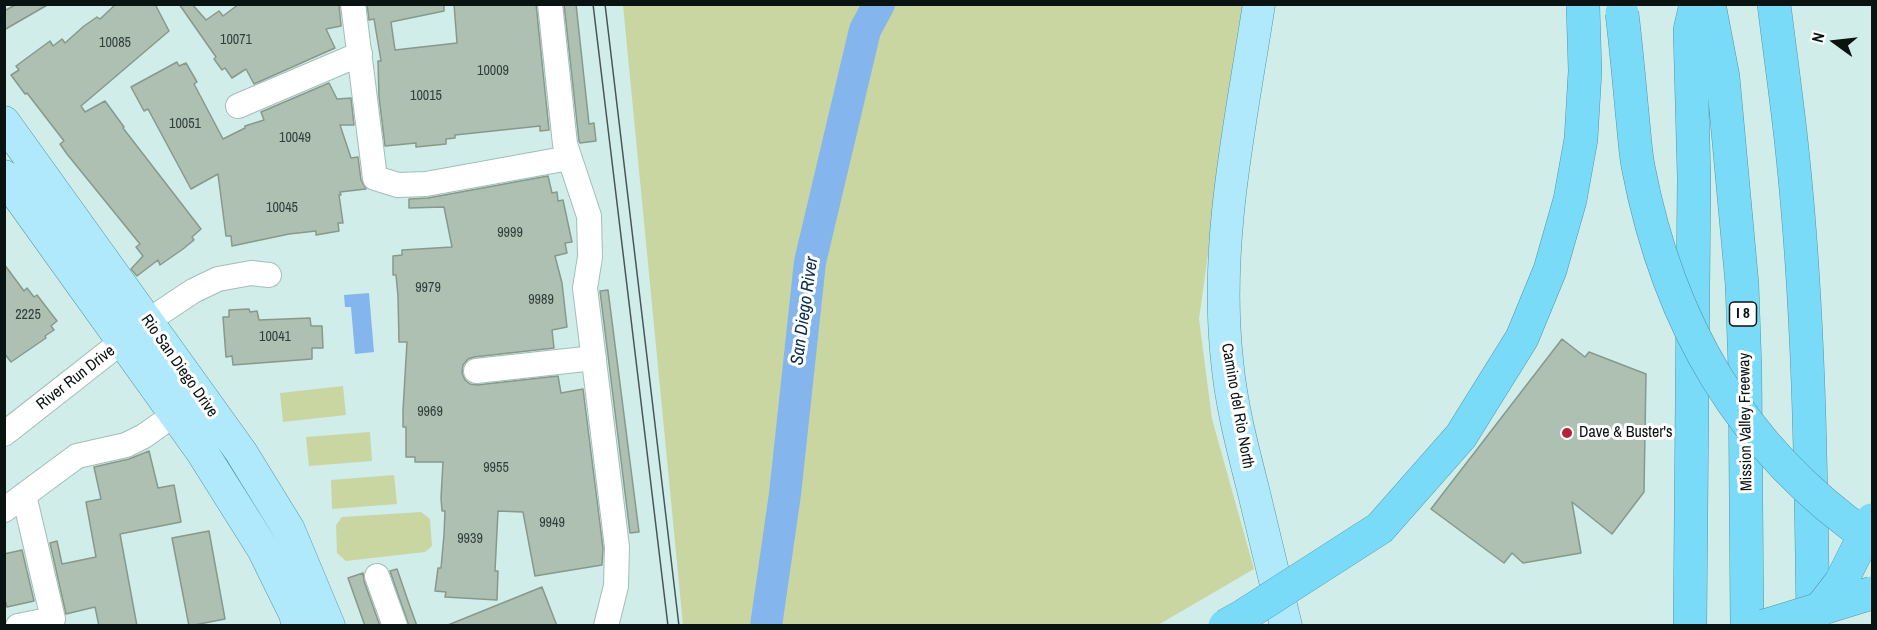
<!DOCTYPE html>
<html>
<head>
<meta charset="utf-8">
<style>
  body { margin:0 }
  #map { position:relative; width:1877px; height:630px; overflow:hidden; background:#d1ede9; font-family:"Archivo Narrow",sans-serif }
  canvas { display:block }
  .frame { position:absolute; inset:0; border:6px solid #091312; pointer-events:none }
  .north { position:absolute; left:1805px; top:12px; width:60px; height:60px; -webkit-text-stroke:4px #fff; paint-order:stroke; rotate:285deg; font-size:16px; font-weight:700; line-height:24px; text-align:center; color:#091312 }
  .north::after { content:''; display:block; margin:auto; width:21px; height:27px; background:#091312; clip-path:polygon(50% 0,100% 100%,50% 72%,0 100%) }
</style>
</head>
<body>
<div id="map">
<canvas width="1877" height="630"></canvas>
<div class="frame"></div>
<div class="north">N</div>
</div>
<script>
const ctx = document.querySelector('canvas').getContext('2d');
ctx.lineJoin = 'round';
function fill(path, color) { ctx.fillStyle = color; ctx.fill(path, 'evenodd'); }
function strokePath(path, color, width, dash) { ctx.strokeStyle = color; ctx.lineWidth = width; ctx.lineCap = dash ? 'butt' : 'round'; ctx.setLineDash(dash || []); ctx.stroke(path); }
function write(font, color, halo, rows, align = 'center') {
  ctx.font = font + ' "Archivo Narrow",sans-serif'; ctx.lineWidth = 6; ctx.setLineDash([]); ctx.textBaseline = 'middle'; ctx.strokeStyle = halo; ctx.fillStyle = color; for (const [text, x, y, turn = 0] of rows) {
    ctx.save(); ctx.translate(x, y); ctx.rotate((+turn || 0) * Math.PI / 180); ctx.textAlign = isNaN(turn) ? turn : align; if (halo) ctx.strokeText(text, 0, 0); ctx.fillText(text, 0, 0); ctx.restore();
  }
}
fill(new Path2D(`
  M 623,5 L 1243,5 L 1199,319 L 1212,419 L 1254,569 L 1158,625 L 683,625 Z
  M 343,386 L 346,415 L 283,422 L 280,393 Z
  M 370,432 L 372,461 L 309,466 L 306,437 Z
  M 394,475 L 397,504 L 332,509 L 331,480 Z
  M 421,512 L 430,519 L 432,546 L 425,552 L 346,561 L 337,553 L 336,525 L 342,517 Z`), '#c9d6a2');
fill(new Path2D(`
  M 369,293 L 374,352 L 355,354 L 351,307 L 345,307 L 344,295 Z`), '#84b5ed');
strokePath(new Path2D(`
  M 766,626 L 785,494 L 810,262 L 865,30 L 879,4`), '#84b5ed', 32);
const building = new Path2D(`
  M 17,4 L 49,4 L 4,30 L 4,11 Z
  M 116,4 L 155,4 L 169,31 L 81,106 L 85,112 L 105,101 L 124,127 L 123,128 L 201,229 L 192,237 L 194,240 L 183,249 L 160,265 L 158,260 L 137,276 L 131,269 L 143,256 L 136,247 L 140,244 L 67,154 L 60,144 L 64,141 L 27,93 L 25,94 L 11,75 L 19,70 L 16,66 L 50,41 L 53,46 L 62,39 L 65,43 L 84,26 L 97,17 L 100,19 Z
  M 179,4 L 192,4 L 206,20 L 219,11 L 223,16 L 239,4 L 339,4 L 341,26 L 326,29 L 335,48 L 254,84 L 246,69 L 232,78 L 225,68 L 222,70 L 214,59 L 216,57 Z
  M 367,4 L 444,4 L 444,11 L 391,22 L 395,50 L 457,43 L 454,4 L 536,4 L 549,130 L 540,131 L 540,126 L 455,135 L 455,138 L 446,139 L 446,144 L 416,147 L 416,143 L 385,146 L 379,97 L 378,61 L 381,61 L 374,19 L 369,20 Z
  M 564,4 L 576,4 L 589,124 L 594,123 L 596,141 L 580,143 L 579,141 Z
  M 177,62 L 179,66 L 186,63 L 197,82 L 194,84 L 223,139 L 245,128 L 245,126 L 264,120 L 261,112 L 329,83 L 337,99 L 351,98 L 354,125 L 340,125 L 351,158 L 358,157 L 361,180 L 366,189 L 340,192 L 341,195 L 339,195 L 343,223 L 338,223 L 339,231 L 316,235 L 316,231 L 289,234 L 232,246 L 231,236 L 226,236 L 218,174 L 191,189 L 148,109 L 144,111 L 131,87 Z
  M 548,176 L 552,193 L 557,192 L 558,201 L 563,200 L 572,242 L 565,243 L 567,253 L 555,256 L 562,283 L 567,327 L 552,330 L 554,348 L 474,357 L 468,359 L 463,365 L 462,373 L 465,380 L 470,384 L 477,385 L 558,376 L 561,393 L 583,389 L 603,548 L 602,565 L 535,576 L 523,512 L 498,511 L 495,571 L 498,571 L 497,600 L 445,597 L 446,592 L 435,591 L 438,568 L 441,568 L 444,535 L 445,511 L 442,511 L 441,498 L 443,462 L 415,462 L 415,457 L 406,457 L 406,427 L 403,427 L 403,410 L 407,342 L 399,342 L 398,296 L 396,275 L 393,275 L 393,256 L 402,255 L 402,250 L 452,247 L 444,207 L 409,208 L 409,199 L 428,198 Z
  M 4,264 L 24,291 L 27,288 L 34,297 L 37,295 L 57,321 L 51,326 L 54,330 L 45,336 L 46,338 L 11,362 L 4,353 Z
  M 608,290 L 639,532 L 630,533 L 600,291 Z
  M 249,309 L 250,312 L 257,311 L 259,320 L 310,318 L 311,326 L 322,326 L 323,348 L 312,348 L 312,359 L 233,365 L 232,356 L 226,357 L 223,317 L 229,317 L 229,310 Z
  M 1562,339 L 1585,357 L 1589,352 L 1646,374 L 1644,492 L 1612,534 L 1572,502 L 1581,553 L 1523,563 L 1512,553 L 1504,563 L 1431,509 Z
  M 149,451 L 158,488 L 174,485 L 181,522 L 120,534 L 137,626 L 99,626 L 95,607 L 66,614 L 50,543 L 57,541 L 62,564 L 96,557 L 86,502 L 101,499 L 94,467 L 129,459 Z
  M 209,531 L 225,619 L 189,626 L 172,538 Z
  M 22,550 L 34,601 L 7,607 L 4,597 L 4,554 Z
  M 397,569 L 409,604 L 417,626 L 409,626 L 390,571 Z
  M 363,573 L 364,581 L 380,626 L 365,626 L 348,578 Z
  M 542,587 L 557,626 L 449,626 L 448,625 Z`);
fill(building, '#adc0b1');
strokePath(building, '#87998b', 1.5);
const minor = new Path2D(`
  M 353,4 L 375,178 L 398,185 L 426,184 L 569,158
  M 550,4 L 565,144 L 589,216 L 590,257 L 585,288 L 617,547 L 616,586 L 606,626
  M 238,106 L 360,54
  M 476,371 L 594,358
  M 4,434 L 148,321 L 193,291 L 218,279 L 251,273 L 269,275
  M 4,510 L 77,456 L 126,445 L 144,436 L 175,414
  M 377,576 L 395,626
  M 18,626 L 53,619 L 24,495`);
const major = new Path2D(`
  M 1259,4 C 1241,122 1214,241 1227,360 C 1231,404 1242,446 1253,489 C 1264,534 1275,580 1286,626
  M 4,122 L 241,452 L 289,530 L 329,626
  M 4,176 L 202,452 L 263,549 L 295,614 L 298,626`);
const highway = new Path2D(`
  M 1709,4 L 1723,77 L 1742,284 L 1745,369 L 1747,626
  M 1774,4 C 1780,53 1787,101 1792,149 C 1809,307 1811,467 1813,626
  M 1690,626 L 1694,177 L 1690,30 L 1696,4`);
strokePath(minor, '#a3bdb9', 26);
strokePath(major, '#5295a8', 33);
strokePath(highway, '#5295a8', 34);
strokePath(minor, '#fff', 24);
strokePath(major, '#afe9fb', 32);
strokePath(highway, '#79dbf8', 33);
strokePath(new Path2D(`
  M 593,4 L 668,626
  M 605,4 L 679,626`), '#465654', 1.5);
const highwayBridge = new Path2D(`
  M 1622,13 C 1626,46 1629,79 1632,112 C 1634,130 1635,149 1638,166 C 1668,323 1740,449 1872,540
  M 1225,626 L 1243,616 L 1380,528 L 1461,436 L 1522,338 L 1550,270 L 1570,200 L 1581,139 L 1585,71 L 1583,6
  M 1764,626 L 1872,593
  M 1807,626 L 1841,582 L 1872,520`);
strokePath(highwayBridge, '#5295a8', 34, []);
strokePath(highwayBridge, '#79dbf8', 33);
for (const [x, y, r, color] of [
  [1567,433,6,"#b42239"]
]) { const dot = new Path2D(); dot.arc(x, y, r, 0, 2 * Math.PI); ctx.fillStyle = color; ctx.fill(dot); strokePath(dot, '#fff', 2); }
write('14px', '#323e3a', null, [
  ["10071",236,40],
  ["10085",115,43],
  ["10009",493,71],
  ["10015",426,96],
  ["10051",185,124],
  ["10049",295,138],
  ["10045",282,208],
  ["9999",510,233],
  ["9979",428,288],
  ["9989",541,300],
  ["2225",28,315],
  ["10041",275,337],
  ["9969",430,412],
  ["9955",496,468],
  ["9949",552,523],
  ["9939",470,539]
]);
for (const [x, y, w] of [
  [1743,314,27]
]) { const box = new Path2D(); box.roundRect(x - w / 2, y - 12, w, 24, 4.5); ctx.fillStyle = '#fff'; ctx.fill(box); strokePath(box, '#091312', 1.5); }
write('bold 15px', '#091312', null, [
  ["I 8",1743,314]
]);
write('16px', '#091312', '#fff', [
  ["Rio San Diego Drive",179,366,55],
  ["River Run Drive",76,378,-38],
  ["Camino del Rio North",1237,406,80],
  ["Mission Valley Freeway",1746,422,-91]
]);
write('16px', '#091312', '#fff', [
  ["Dave & Buster's",1579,433]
], 'left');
write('italic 18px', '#092c4f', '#fff', [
  ["San Diego River",805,311,-82]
]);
</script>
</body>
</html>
